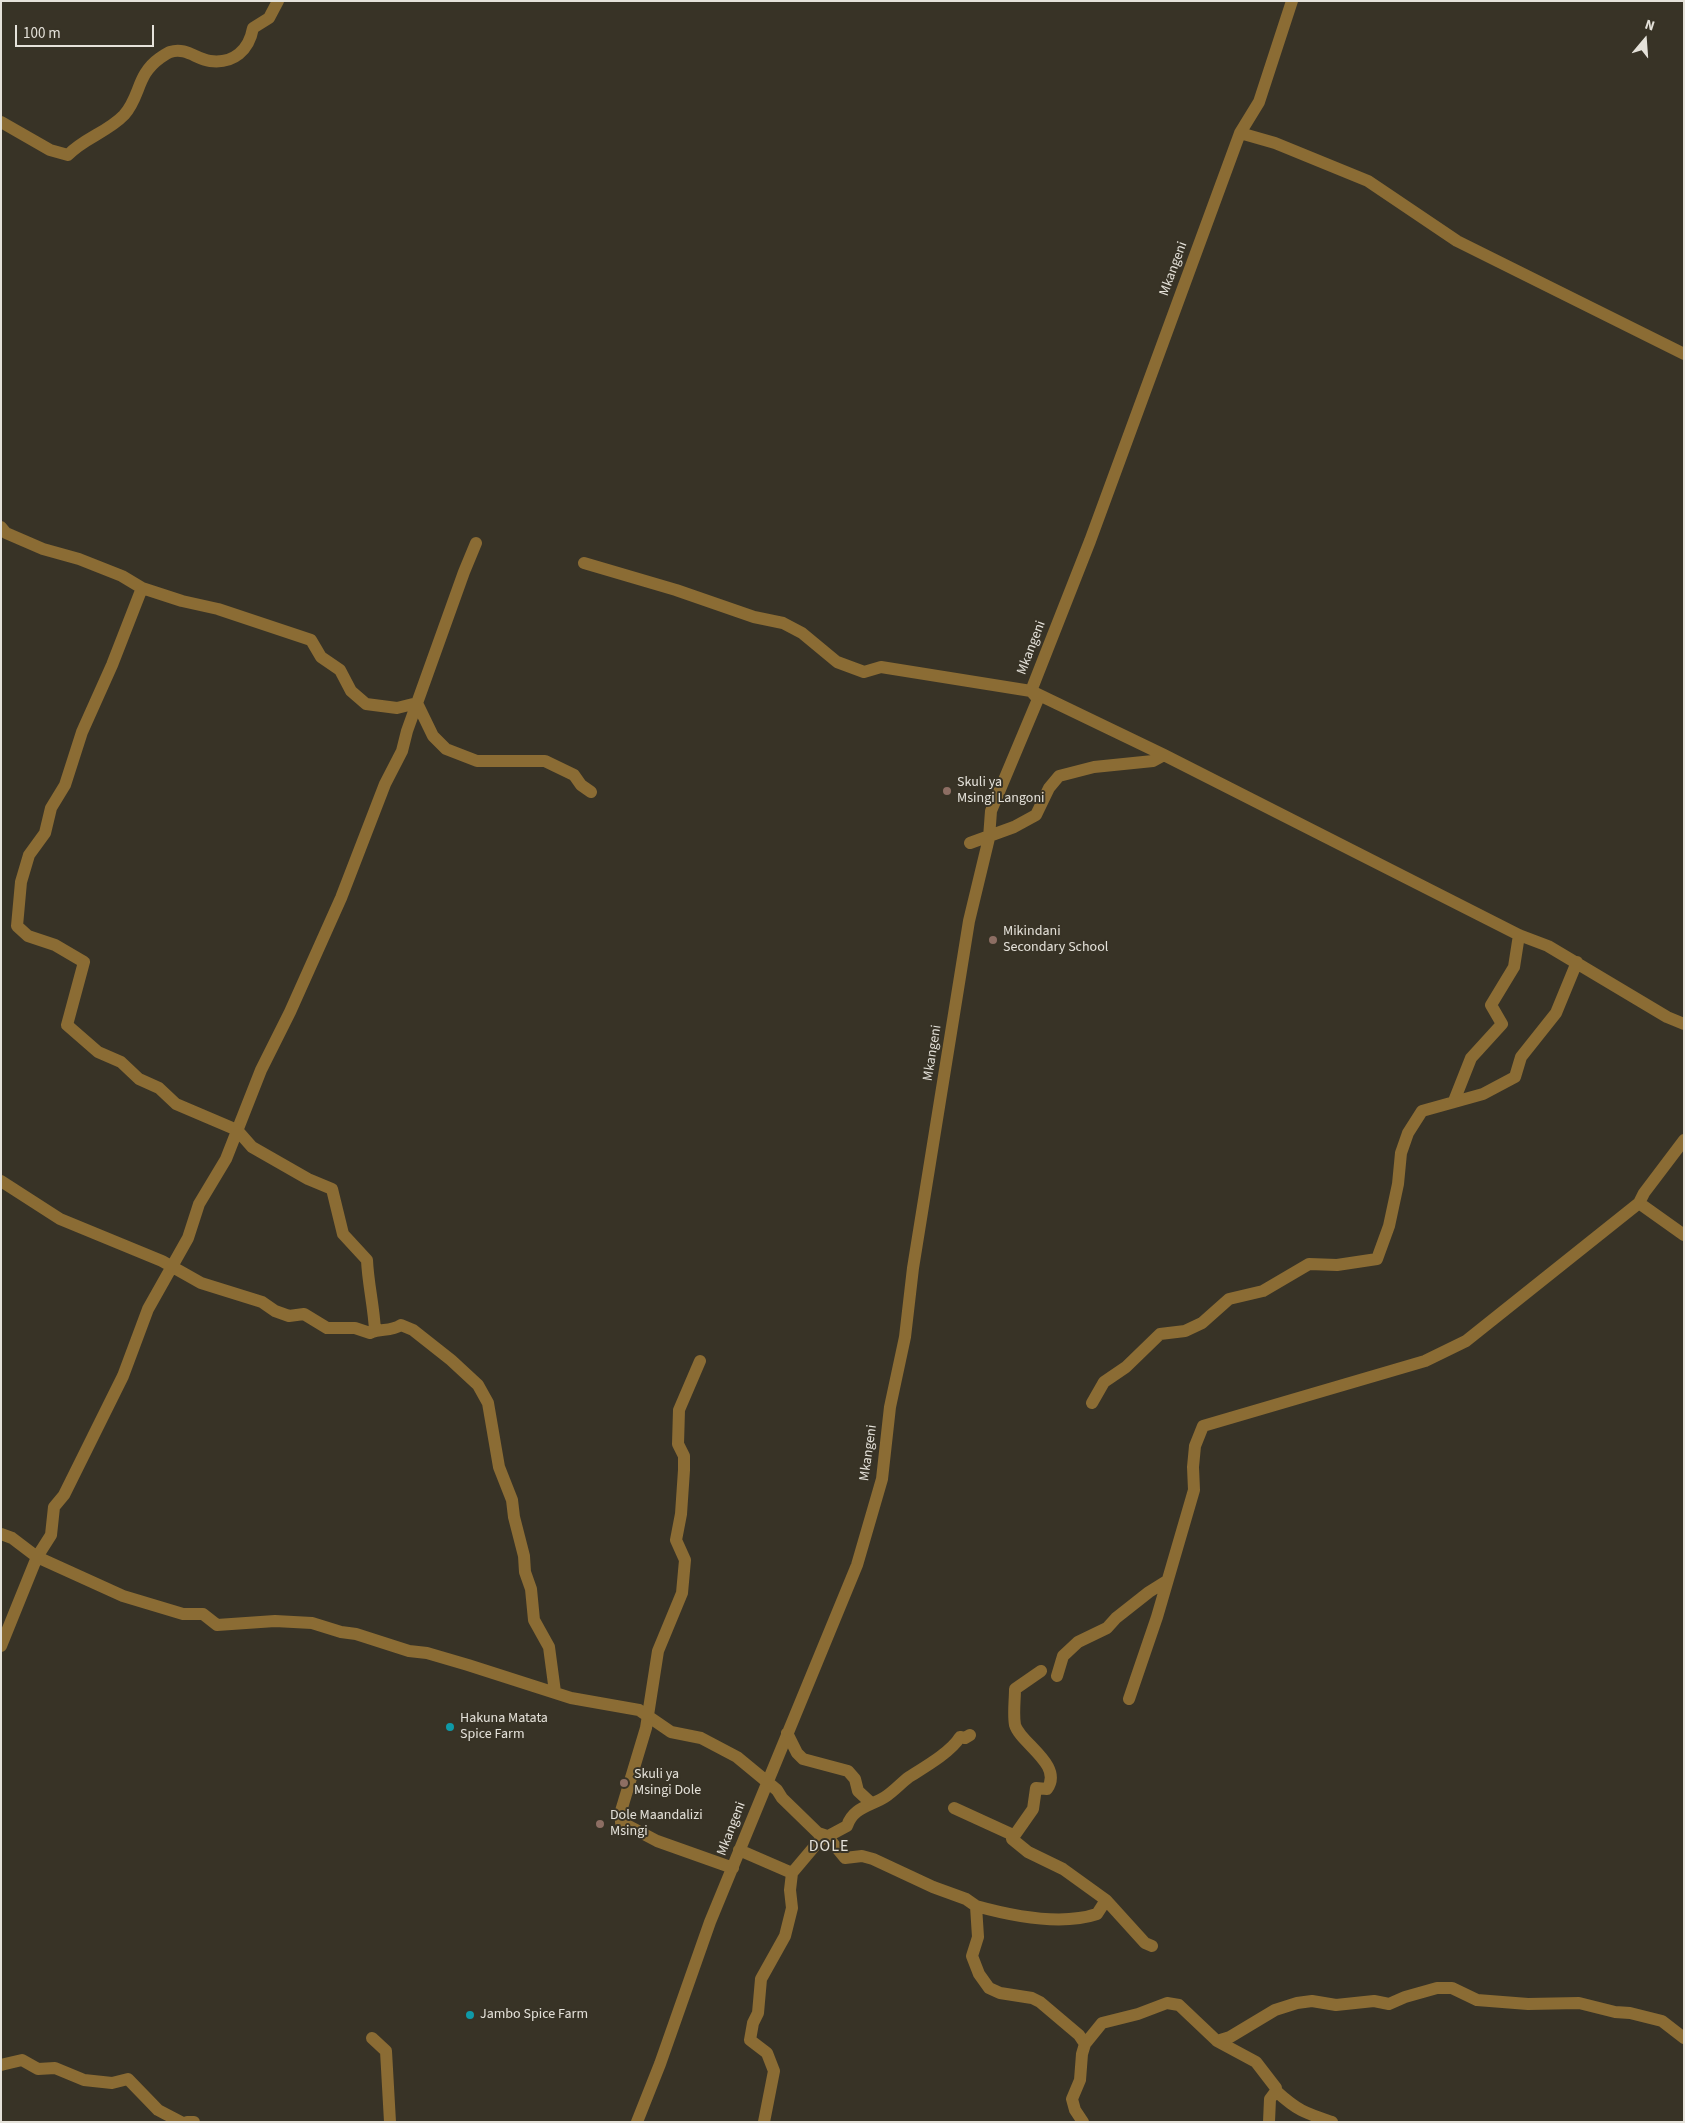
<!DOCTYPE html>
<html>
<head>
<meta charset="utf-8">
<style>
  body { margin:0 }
  #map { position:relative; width:1685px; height:2123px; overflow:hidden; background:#383326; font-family:"Source Sans 3",sans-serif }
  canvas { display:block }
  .frame { position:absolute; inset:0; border:2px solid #e5e2da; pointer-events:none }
  .north { position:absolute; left:1620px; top:15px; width:50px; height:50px; -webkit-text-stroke:4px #383326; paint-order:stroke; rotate:18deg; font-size:14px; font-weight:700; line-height:20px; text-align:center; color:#e5e2da }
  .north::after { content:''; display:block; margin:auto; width:18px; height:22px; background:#e5e2da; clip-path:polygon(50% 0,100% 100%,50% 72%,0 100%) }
  .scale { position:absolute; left:15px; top:25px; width:139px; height:22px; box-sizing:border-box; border:2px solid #e5e2da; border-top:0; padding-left:6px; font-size:15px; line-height:18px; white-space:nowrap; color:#e5e2da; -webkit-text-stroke:4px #383326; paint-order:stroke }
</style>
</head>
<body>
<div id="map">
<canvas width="1685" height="2123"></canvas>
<div class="frame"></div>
<div class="north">N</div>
<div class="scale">100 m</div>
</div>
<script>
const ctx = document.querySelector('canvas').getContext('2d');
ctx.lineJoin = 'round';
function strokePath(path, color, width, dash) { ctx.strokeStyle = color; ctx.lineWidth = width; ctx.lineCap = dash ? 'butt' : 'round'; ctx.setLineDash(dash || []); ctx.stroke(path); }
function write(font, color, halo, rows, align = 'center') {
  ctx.font = font + ' "Source Sans 3",sans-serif'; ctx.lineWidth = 4; ctx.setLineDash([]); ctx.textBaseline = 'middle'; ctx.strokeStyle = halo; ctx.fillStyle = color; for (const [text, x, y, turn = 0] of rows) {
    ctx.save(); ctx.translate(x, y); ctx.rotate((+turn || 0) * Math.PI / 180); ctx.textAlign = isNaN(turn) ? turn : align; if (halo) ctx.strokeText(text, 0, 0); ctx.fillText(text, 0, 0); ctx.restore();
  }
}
strokePath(new Path2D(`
  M 1,122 L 50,150 L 68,155 C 84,138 108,132 124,115 C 141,96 136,75 160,58 C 163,56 167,53 170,52 C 186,47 196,59 210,61 C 234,64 249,50 253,28 L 269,18 L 278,1
  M 1240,133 L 1275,143 L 1368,181 L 1457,241 L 1684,354
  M 1,527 L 6,533 L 43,549 L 79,559 L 122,576 L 142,588 L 182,601 L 218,609 L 311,640 L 321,657 L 340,670 L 351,691 L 366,704 L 397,708 L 417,703 L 433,736 L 446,749 L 477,761 L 545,761 L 574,775 L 581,785 L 591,792
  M 584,563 L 676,590 L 754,617 L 783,623 L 802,633 L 837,662 L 864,672 L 881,667 L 1031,691 L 1164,755 L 1519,935 L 1548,946 L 1667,1017 L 1684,1024
  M 142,588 L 112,665 L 82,732 L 65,785 L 51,808 L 45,833 L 29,855 L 21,882 L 17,926 L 28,936 L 55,945 L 84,962 L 67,1025 L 98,1052 L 121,1062 L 139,1079 L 159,1088 L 176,1104 L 237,1130 L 252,1147 L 308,1179 L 332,1189 L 343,1234 L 367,1260 C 368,1284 374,1307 375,1331
  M 970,843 L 1014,827 L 1036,815 L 1049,788 L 1059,776 L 1094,767 L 1153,761 L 1164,755
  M 1454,1101 L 1471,1058 L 1502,1024 L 1491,1005 L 1514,967 L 1519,935
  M 1,1181 L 60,1219 L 162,1261 L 201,1283 L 262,1302 L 275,1311 L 289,1316 L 304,1314 L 327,1328 L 355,1328 L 370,1333 C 381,1328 390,1332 401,1325 L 413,1330 L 451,1360 L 478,1385 L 488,1403 L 499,1467 L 512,1500 L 514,1517 L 524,1556 L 525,1572 L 531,1589 L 534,1620 L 549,1647 L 555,1692
  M 1639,1203 L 1644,1193 L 1684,1140
  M 700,1361 L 679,1410 L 678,1444 L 684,1456 L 684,1470 L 681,1514 L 676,1540 L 685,1560 L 682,1593 L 658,1651 L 646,1728 L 621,1811 L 621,1822 L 657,1841 L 733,1868
  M 1092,1403 L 1104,1382 L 1126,1367 L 1160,1334 L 1185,1331 L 1202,1323 L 1229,1299 L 1263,1291 L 1309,1264 L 1337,1265 L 1377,1259 L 1389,1226 L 1398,1184 L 1401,1153 L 1408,1133 L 1422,1111 L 1483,1094 L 1515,1077 L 1521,1057 L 1556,1013 L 1577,962
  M 1,1534 L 12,1538 L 37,1557 L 123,1596 L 183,1614 L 203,1614 L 217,1625 L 275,1621 L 312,1623 L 341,1632 L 356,1634 L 409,1651 L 427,1653 L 468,1665 L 571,1698 L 639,1710 L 671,1732 L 701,1738 L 737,1757 L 777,1790 L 782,1798 L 818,1833 L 827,1836 L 845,1858 L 862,1856 L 873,1859 L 933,1887 L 966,1899 L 976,1906 C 1012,1916 1061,1926 1097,1914 L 1106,1900
  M 1,1646 L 37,1557 L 51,1535 L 54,1507 L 64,1495 L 123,1376 L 148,1309 L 188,1238 L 199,1204 L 226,1159 L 261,1070 L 290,1012 L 341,898 L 385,784 L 402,751 L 407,731 L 464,572 L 476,543
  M 1041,1671 L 1015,1689 C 1015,1700 1013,1714 1015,1725 C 1020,1743 1064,1765 1047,1789 L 1036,1788 L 1033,1809 L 1012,1839 L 1028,1852 L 1063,1869 L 1106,1900 L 1145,1943 L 1152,1946
  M 1057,1676 L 1063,1656 L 1078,1642 L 1107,1628 L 1116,1618 L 1149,1592 L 1165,1582
  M 1129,1699 L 1157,1617 L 1194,1490 L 1193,1467 L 1195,1446 L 1203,1426 L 1425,1361 L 1466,1341 L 1639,1203 L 1684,1235
  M 787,1733 L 797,1753 L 803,1759 L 848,1771 L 855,1779 L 858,1791 L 871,1803
  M 954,1808 L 1013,1835
  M 739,1850 L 792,1873 L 819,1841 L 847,1826 C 853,1807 871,1806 885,1797 C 894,1791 901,1783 909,1777 C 925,1767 951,1752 960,1737 L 965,1738 L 970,1735
  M 976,1906 L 978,1937 L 972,1956 L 979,1974 L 989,1988 L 1000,1993 L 1032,1998 L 1040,2002 L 1079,2035 L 1085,2044 L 1082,2054 L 1080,2080 L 1072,2099 L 1075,2110 L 1083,2122
  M 372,2038 L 386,2051 L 390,2122
  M 1217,2041 L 1256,2062 L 1276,2088 L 1276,2091 C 1298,2111 1305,2113 1332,2122
  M 1085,2044 L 1102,2023 L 1138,2014 L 1167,2003 L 1179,2005 L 1217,2041 L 1230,2037 L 1275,2010 L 1297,2003 L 1312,2001 L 1336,2005 L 1374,2001 L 1389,2004 L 1405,1997 L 1437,1988 L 1452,1988 L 1477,2000 L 1528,2004 L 1579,2003 L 1615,2012 L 1630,2013 L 1662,2021 L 1684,2038
  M 1,2065 L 22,2060 L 38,2069 L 55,2068 L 84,2080 L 112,2083 L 128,2079 L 158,2110 L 181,2122
  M 187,2122 L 194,2122
  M 637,2122 L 660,2064 L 710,1922 L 857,1565 L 882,1479 L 890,1407 L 905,1337 L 913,1268 L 969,921 L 989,838 L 991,811 L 1038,699 L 1031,691 L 1090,541 L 1240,133 L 1259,102 L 1292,1
  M 764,2122 L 774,2071 L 767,2053 L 750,2040 L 753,2023 L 758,2013 L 761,1979 L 785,1936 L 792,1908 L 790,1890 L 792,1873
  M 1269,2122 L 1270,2099 L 1276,2091`), '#8b6c34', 12);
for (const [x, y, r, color] of [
  [947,791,5,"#8d6e63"],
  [993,940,5,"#8d6e63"],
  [450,1727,5,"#0f9aa8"],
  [624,1783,5,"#8d6e63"],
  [600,1824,5,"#8d6e63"],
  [470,2015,5,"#0f9aa8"]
]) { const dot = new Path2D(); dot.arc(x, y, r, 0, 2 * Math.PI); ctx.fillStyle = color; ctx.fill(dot); strokePath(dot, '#383326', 2); }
write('14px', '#e5e2da', '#383326', [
  ["Mkangeni",1174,269,-70],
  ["Mkangeni",1032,648,-69],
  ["Mkangeni",933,1053,-81],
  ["Mkangeni",869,1453,-82],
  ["Mkangeni",732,1829,-69]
]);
write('14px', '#e5e2da', '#383326', [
  ["Skuli ya",957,783],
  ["Msingi Langoni",957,799],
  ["Mikindani",1003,932],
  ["Secondary School",1003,948],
  ["Hakuna Matata",460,1719],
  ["Spice Farm",460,1735],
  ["Skuli ya",634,1775],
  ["Msingi Dole",634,1791],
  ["Dole Maandalizi",610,1816],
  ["Msingi",610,1832],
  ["Jambo Spice Farm",480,2015]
], 'left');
ctx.letterSpacing = '1px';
write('16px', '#e5e2da', '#383326', [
  ["DOLE",829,1847]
]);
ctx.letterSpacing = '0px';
</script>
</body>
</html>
